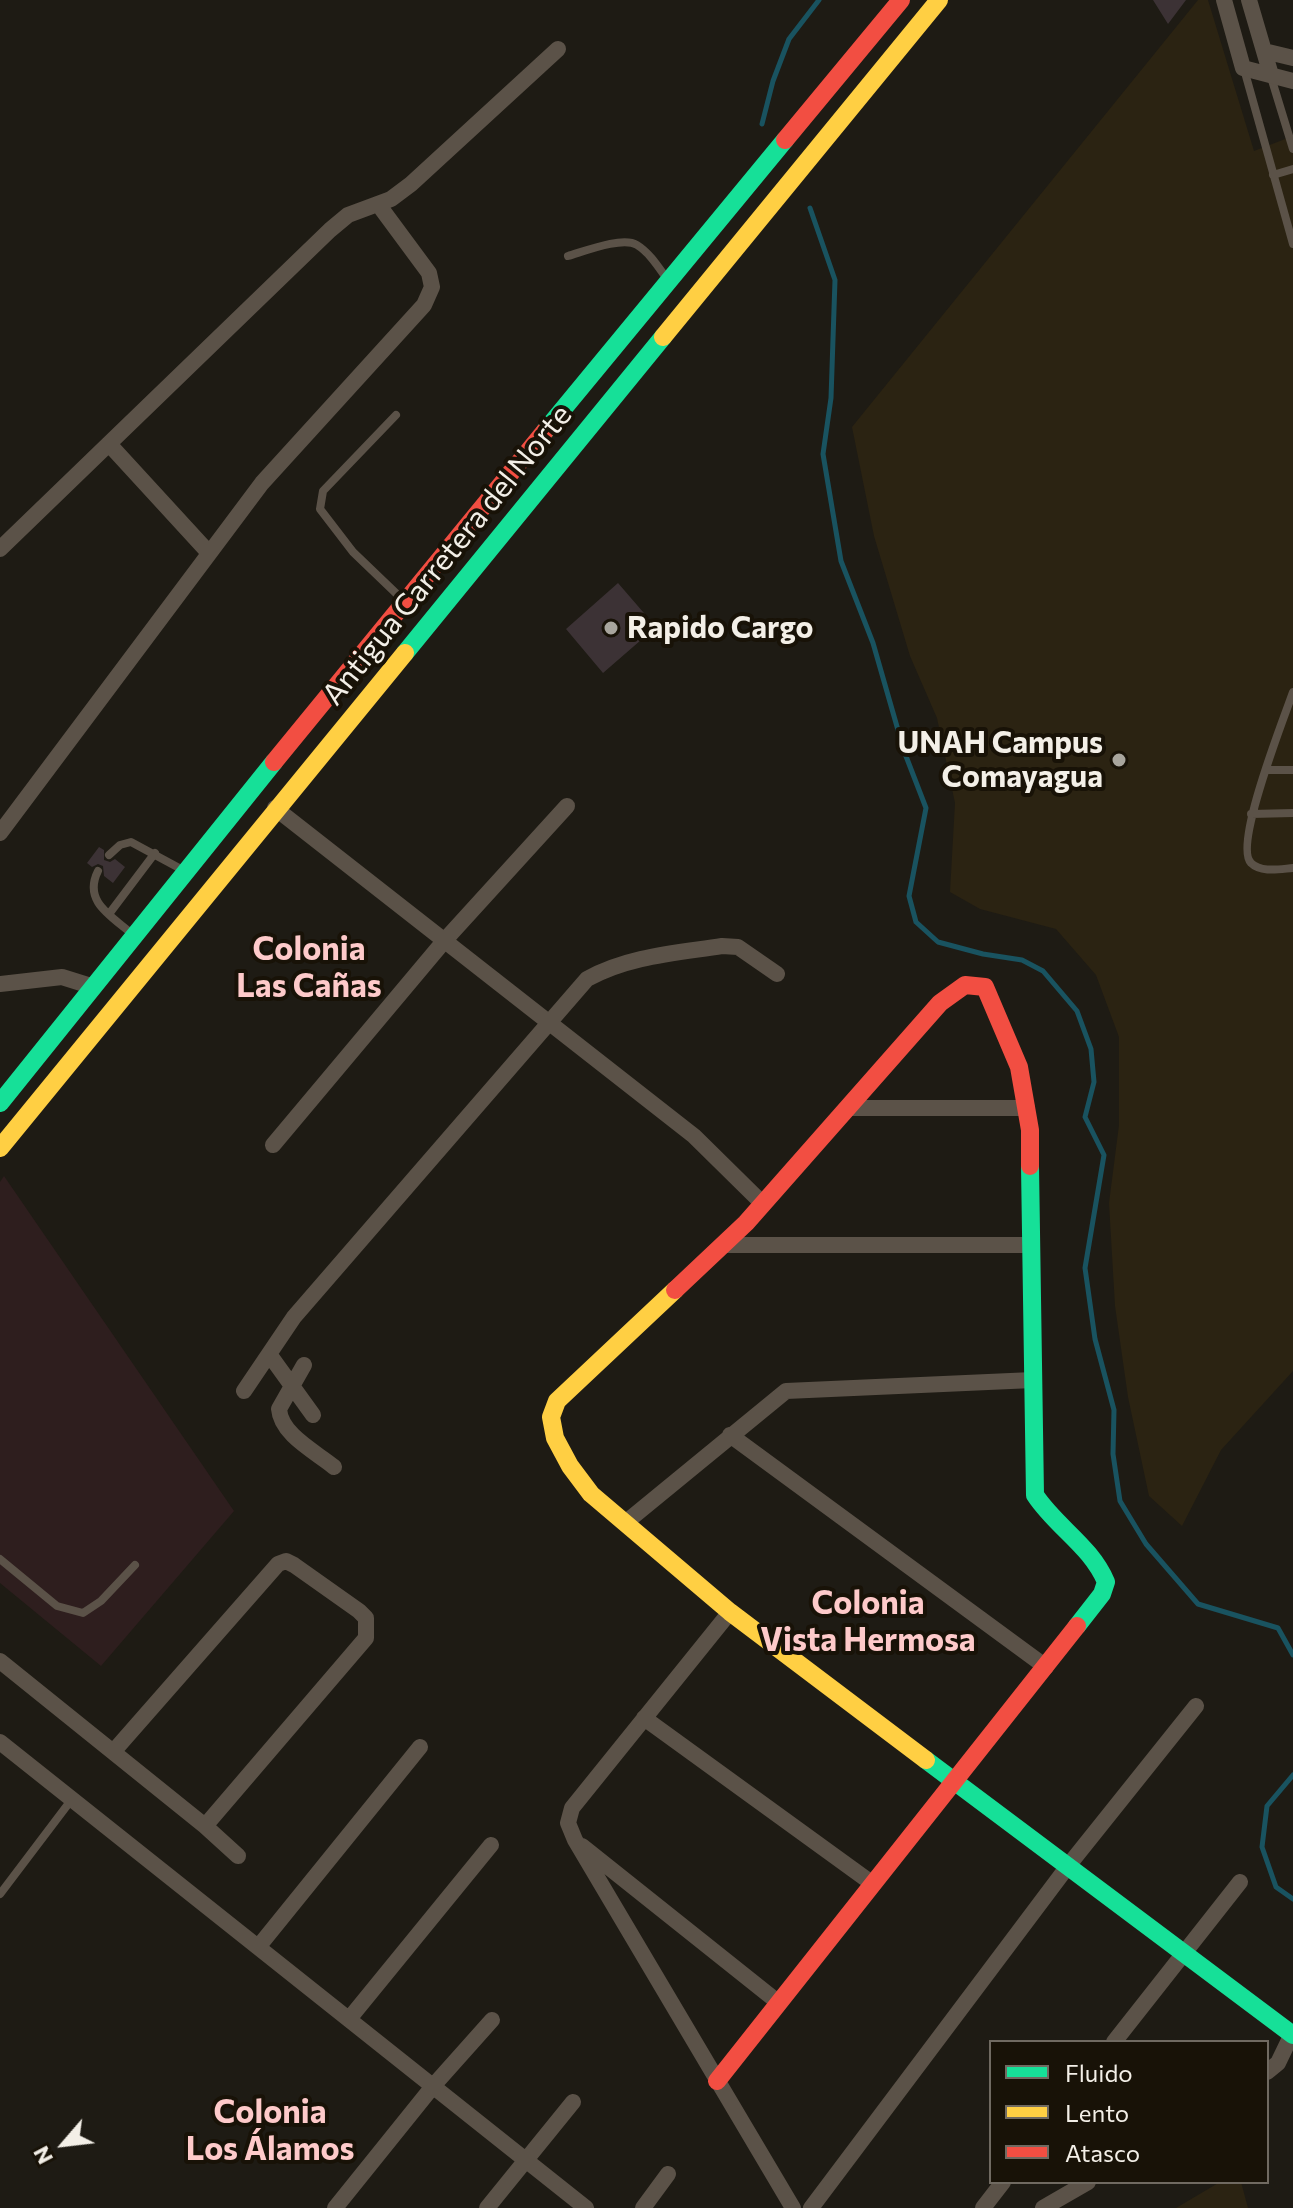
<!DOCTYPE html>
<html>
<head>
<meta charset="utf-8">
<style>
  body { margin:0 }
  #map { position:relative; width:1293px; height:2208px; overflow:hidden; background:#1e1b14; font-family:Commissioner,sans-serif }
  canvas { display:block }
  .legend { position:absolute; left:989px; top:2040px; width:280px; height:144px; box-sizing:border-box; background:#181207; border:2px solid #706a61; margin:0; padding:10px 14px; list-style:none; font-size:24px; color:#f3efe7 }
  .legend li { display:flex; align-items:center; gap:16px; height:40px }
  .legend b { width:40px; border:2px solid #706a61 }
  .north { position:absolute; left:24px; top:2104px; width:80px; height:80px; -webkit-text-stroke:6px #181207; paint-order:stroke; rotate:242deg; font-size:22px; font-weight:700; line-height:32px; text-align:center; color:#f3efe7 }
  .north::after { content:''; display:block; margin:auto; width:28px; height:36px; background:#f3efe7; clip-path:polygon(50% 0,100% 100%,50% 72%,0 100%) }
</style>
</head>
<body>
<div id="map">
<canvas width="1293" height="2208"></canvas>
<ul class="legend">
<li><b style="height:10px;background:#16e098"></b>Fluido</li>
<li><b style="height:10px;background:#ffcf43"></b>Lento</li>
<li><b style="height:10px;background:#f24e42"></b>Atasco</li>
</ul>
<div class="north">N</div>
</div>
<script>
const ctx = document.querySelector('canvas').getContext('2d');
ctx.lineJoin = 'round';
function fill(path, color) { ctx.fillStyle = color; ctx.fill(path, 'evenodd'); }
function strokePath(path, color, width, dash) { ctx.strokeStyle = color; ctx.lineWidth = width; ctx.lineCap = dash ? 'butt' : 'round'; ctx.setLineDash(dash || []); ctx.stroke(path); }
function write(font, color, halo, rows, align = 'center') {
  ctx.font = font + ' Commissioner,sans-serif'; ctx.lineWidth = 8; ctx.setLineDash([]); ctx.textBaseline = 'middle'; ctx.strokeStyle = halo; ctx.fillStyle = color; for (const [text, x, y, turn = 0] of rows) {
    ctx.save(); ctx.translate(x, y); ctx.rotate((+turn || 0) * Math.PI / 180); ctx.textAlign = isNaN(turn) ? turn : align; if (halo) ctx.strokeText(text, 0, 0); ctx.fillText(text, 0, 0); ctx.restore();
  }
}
fill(new Path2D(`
  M 1198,0 L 1208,0 L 1254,151 L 1293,136 L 1293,1371 L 1221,1450 L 1182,1526 L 1149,1496 L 1128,1397 L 1115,1306 L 1109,1203 L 1119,1125 L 1119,1037 L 1096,975 L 1056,929 L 980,909 L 950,892 L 955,803 L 937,718 L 910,656 L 874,536 L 852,427 Z
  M 1220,2182 L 1241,2182 L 1248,2208 L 1176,2208 Z`), '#2b2312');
fill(new Path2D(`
  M 4,1176 L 234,1511 L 101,1666 L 0,1583 L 0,1182 Z`), '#2e1e1e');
strokePath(new Path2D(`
  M 762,124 L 773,81 L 789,39 L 819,0
  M 810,208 L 835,280 L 831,398 L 823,454 L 841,561 L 873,643 L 904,751 L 926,808 L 909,896 L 916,922 L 938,942 L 983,954 L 1022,960 L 1043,971 L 1077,1011 L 1091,1049 L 1094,1082 L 1085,1117 L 1104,1155 L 1085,1268 L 1095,1339 L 1114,1410 L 1113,1454 L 1120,1501 L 1146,1544 L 1198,1604 L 1278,1628 L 1293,1655
  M 1293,1775 L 1267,1806 L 1262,1847 L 1276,1887 L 1293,1899`), '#195360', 5);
fill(new Path2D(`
  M 1153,0 L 1186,0 L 1168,24 Z
  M 618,583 L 656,627 L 603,673 L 566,629 Z
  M 99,847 L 104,850 L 104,860 L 110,862 L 115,859 L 125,867 L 113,883 L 104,876 L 103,866 L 98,864 L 92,867 L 87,863 Z`), '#3c3235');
strokePath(new Path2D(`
  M 1244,69 L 1293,244
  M 1271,77 L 1293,149
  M 1273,175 L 1293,169
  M 568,256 C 585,251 623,236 637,245 C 650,253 659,268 667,279
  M 396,415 L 323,491 L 320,509 L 353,552 L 402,599
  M 1293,692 C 1284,718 1233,846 1251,863 C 1261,873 1280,869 1293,868
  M 1266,770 L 1293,770
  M 1251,814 L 1293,813
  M 109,855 L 120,845 L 131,842 L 181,869
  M 98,871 C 83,901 110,915 131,933
  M 109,914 L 155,853
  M 0,1559 L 57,1606 L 83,1613 L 101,1601 L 135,1565
  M 0,1894 L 72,1799`), '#5b5248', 8);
strokePath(new Path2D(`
  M 1224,0 L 1243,68 L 1293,81
  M 1249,0 L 1271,75
  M 1264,51 L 1293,58
  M 109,444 L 209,553
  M 0,549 L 330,230 L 348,215 L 391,199 L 411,184 L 558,49
  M 275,808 L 694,1136 L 762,1203
  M 0,833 L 262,483 L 424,305 L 432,287 L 429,273 L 378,204
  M 0,984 L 62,977 L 94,987
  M 850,1108 L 1027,1108
  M 273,1145 L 445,940 L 567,806
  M 724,1245 L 1031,1245
  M 269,1354 L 313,1415
  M 304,1365 L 279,1409 C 281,1435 316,1452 334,1467
  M 244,1391 L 294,1317 L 587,979 C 628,956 677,953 722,946 L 738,947 L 777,974
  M 730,1435 L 1046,1667
  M 625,1523 L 786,1391 L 1033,1380
  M 730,1612 L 572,1808 L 568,1823 L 575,1840 L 793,2208
  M 0,1661 L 205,1826 L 238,1856
  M 644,1718 L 873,1884
  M 0,1742 L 586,2208
  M 113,1752 L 278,1564 L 286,1561 L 294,1565 L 359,1611 L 366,1618 L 366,1638 L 205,1826
  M 582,1846 L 779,2003
  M 259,1946 L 420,1747
  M 349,2019 L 491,1845
  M 1114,2042 L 1240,1882
  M 1267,2072 L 1278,2063 L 1292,2034
  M 335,2208 L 434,2085 L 492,2020
  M 487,2208 L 573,2102
  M 643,2208 L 668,2174
  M 811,2208 L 1068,1866 L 1196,1706
  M 983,2208 L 1003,2182
  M 1043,2208 L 1088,2182`), '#5b5248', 16);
strokePath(new Path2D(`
  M 545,431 L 785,140
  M 405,653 L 663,337
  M 0,1103 L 274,762
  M 1030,1166 L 1035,1495 C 1056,1527 1091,1546 1106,1582 L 1102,1594 L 1077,1626
  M 926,1760 L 1293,2035`), '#16e098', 18);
strokePath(new Path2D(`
  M 663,337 L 939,0
  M 0,1148 L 405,653
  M 675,1290 L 557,1401 L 551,1417 L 555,1438 L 570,1466 L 591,1494 L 730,1612 L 926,1760`), '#ffcf43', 18);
strokePath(new Path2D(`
  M 785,140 L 901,0
  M 274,762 L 545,431
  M 675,1290 L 746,1223 L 940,1003 L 965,985 L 985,987 L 1019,1067 L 1030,1130 L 1030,1166
  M 717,2081 L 1077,1626`), '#f24e42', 18);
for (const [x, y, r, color] of [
  [611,628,8,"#a8a59d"],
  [1119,760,8,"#a8a59d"]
]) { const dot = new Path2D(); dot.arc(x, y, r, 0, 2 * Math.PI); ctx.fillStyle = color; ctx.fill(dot); strokePath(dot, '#181207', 3); }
write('30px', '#f3efe7', '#181207', [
  ["Antigua Carretera del Norte",447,555,-51]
]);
write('bold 30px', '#f3efe7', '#181207', [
  ["Rapido Cargo",627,628],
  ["UNAH Campus",1103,743,"right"],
  ["Comayagua",1103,777,"right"]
], 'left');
write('bold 32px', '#fecaca', '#181207', [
  ["Colonia",309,949],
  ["Las Cañas",309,986],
  ["Colonia",868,1603],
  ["Vista Hermosa",868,1640],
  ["Colonia",270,2112],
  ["Los Álamos",270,2149]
]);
</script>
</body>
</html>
